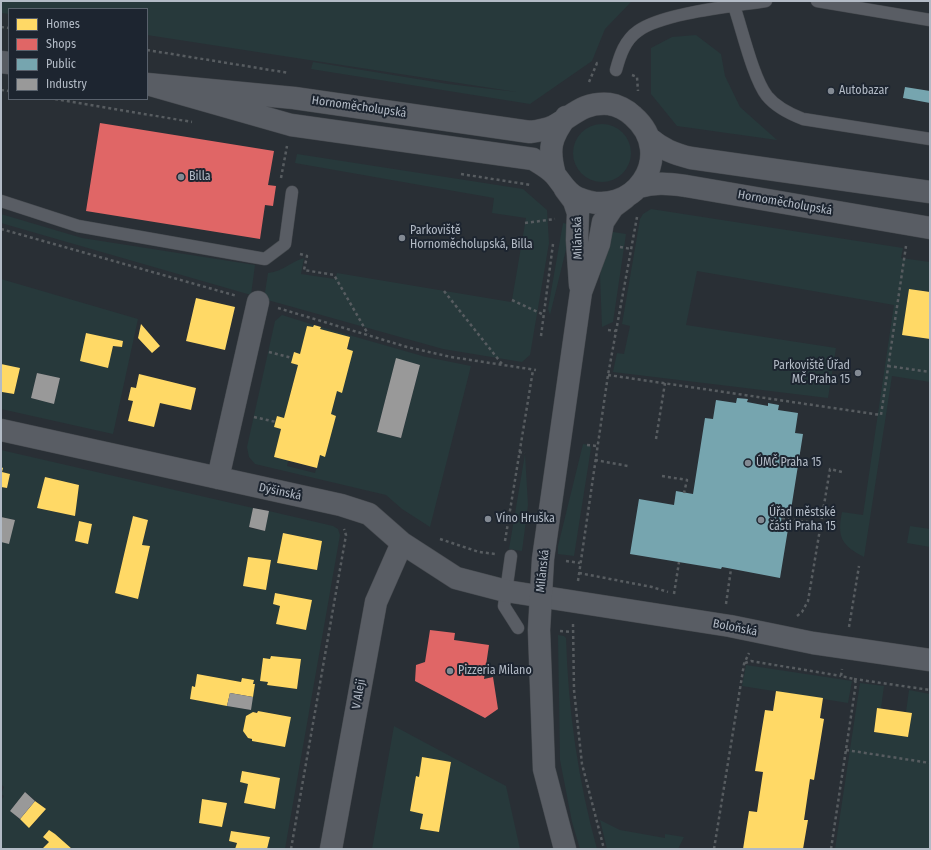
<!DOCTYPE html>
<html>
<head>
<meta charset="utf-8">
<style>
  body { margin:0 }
  #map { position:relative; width:931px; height:850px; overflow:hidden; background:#292f35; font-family:"Fira Sans Condensed",sans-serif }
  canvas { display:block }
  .frame { position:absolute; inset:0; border:2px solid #b3bbc6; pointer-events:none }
  .legend { position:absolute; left:8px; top:8px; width:140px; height:92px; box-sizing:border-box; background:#1d2530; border:1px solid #59616c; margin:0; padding:5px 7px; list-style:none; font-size:12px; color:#b3bbc6 }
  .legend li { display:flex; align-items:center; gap:8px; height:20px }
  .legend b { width:20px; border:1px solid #59616c }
</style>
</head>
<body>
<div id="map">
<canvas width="931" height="850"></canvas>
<div class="frame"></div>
<ul class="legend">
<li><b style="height:11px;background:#ffd966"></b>Homes</li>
<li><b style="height:11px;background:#e06666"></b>Shops</li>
<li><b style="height:11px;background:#76a5af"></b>Public</li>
<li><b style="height:11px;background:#999"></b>Industry</li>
</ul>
</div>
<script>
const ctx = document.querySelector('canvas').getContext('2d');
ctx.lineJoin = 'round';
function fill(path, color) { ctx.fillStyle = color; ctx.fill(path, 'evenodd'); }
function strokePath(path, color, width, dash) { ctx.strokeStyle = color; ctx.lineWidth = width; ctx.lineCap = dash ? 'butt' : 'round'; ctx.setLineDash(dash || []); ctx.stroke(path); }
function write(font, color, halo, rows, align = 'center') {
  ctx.font = font + ' "Fira Sans Condensed",sans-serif'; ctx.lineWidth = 4; ctx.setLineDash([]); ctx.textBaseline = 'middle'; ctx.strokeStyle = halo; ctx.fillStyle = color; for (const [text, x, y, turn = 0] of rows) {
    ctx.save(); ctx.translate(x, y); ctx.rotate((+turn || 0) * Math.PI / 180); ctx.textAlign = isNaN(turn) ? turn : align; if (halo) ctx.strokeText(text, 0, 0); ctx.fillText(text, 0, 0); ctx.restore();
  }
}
fill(new Path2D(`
  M 1,1 L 636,1 L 631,2 L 605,29 L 592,61 L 530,104 L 311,69 L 313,62 L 448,84 L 517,92 L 147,35 L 147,9 L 9,9 L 9,14 L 1,13 Z
  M 696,35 L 721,54 L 725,76 L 740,107 L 777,140 L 677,126 L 651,94 L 651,48 L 672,37 Z
  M573 153a29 29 0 1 1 58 0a29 29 0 1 1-58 0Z
  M 297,154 L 523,189 L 547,210 L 549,243 L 530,355 L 522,362 L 443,349 L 264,299 L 268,273 C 284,271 290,262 304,258 L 301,274 L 335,279 L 337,273 L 511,302 L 512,300 L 526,218 L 492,213 L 494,198 L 295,163 Z
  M 651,209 L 903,248 L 901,258 L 930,262 L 930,292 L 909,289 L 902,335 L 930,339 L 930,382 L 892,376 L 864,557 C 841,545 837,537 842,512 L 863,515 L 894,305 L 697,271 L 686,325 L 836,348 L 828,398 L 613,372 L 617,353 L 624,354 L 630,326 L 622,324 L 640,219 L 643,214 Z
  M 1,214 L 82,238 L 255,265 L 251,295 L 1,223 Z
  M 563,223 L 572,225 L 550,315 L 548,309 Z
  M 607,231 L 626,234 L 613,322 L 602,327 L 600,276 Z
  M 1,279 L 138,319 L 113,434 L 1,409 L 1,385 L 4,386 L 3,392 L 14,394 L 20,369 L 1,364 ZM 86,333 L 123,342 L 122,347 L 113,346 L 108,368 L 80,361 ZM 37,373 L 60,378 L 54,404 L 31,398 Z
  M 282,315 L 314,325 L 313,327 L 307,326 L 300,354 L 294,352 L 291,363 L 298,365 L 284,418 L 277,417 L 274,427 L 281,429 L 274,457 L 288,461 L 287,466 L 315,473 L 320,455 L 325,457 L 336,416 L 331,414 L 337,391 L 342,392 L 350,337 L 320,329 L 321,327 L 426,357 L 471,366 L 430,527 L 402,509 L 386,495 L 255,464 L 249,457 L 247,447 L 275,321 ZM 396,359 L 420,365 L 401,438 L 377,432 Z
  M 583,444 L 590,445 L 591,448 L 574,556 L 558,554 L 558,546 Z
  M 1,450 L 253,508 L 249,528 L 265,531 L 269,511 L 333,526 L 338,529 L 340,535 L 285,849 L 267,849 L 269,837 L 231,831 L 229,841 L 237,843 L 235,849 L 72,849 L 49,830 L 43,837 L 49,842 L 42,849 L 1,849 L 1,800 L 4,796 L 1,794 L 4,787 L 1,784 L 1,542 L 15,520 L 1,517 L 1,487 L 7,488 L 10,474 L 2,472 ZM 45,477 L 79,485 L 75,516 L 37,508 ZM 133,516 L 148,520 L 142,545 L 150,547 L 138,599 L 115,593 ZM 79,521 L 92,524 L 88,544 L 75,540 ZM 283,533 L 322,541 L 317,570 L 277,563 ZM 248,558 L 271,560 L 266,590 L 243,586 ZM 275,593 L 312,600 L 306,630 L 276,624 L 280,606 L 273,604 ZM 271,656 L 301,659 L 297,689 L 267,685 L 268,682 L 260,681 L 263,658 L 270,659 ZM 198,674 L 241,682 L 242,678 L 254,680 L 253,684 L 255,684 L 250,710 L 190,699 L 192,686 L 195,687 ZM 258,711 L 291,717 L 285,747 L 253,741 L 252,739 L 248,738 L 243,731 L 246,716 ZM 242,771 L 280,778 L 274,809 L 244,803 L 248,784 L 240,782 ZM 25,792 L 46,809 L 30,828 L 10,811 ZM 202,799 L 227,803 L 222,827 L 199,823 Z
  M 525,454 L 528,505 L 522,551 L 509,549 Z
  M 910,526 L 930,529 L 930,547 L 907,543 Z
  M 558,635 L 564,636 L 566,638 C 568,709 578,780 597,849 L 580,849 L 572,822 L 560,760 Z
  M 746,665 L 852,681 L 848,703 L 742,686 Z
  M 860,683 L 884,686 L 881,708 L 877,708 L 874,732 L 908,737 L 912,713 L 906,712 L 909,690 L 930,694 L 930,849 L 835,849 Z
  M 394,726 L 506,786 L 520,849 L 372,849 ZM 422,757 L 451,762 L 438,832 L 421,829 L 423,814 L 410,811 L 416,777 L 419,777 Z
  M 600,820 L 620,830 L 665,838 L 665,834 L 684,837 L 678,849 L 607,849 Z`), '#27393b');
fill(new Path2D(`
  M 909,289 L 930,292 L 930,339 L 902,335 Z
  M 196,298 L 235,307 L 225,350 L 186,341 Z
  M 141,324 L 160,346 L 152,353 L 138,338 Z
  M 314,325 L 321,327 L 320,329 L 350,337 L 347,349 L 353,351 L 342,393 L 337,391 L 331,414 L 336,416 L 325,457 L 320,455 L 317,468 L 274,457 L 281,429 L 274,427 L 277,416 L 284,418 L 298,365 L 291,363 L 294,352 L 300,354 L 307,326 L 313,327 Z
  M 86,333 L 123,341 L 122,347 L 113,346 L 108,368 L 80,361 Z
  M 1,364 L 20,368 L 14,394 L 2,392 Z
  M 139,374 L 196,388 L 191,410 L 160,403 L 154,427 L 128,421 L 133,401 L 128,400 L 131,387 L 136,388 Z
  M 1,467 L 3,468 L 2,472 L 10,474 L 7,488 L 1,487 Z
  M 45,477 L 79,485 L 75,516 L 37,508 Z
  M 133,516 L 148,520 L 142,545 L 150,546 L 138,599 L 115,593 Z
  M 79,521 L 92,524 L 88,544 L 75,541 Z
  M 283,533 L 322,541 L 317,570 L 277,563 Z
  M 248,557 L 271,560 L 266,590 L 243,586 Z
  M 275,593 L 312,600 L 306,630 L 276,624 L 280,606 L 273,604 Z
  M 271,656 L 301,659 L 297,689 L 267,685 L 268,682 L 260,681 L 263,658 L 270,659 Z
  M 197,674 L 241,682 L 242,678 L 254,680 L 253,684 L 255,684 L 253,697 L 230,693 L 227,706 L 190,699 L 192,686 L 195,687 Z
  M 776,691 L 823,698 L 820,718 L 824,719 L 814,780 L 810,779 L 804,820 L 808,820 L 803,849 L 743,849 L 749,811 L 757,812 L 763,772 L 755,771 L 765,710 L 773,711 Z
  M 877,708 L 912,713 L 908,737 L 874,732 Z
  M 258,711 L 291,717 L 285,747 L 252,741 L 252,739 L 248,738 L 243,731 L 246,716 L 253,712 L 257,713 Z
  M 422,757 L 451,762 L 439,832 L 420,829 L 423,814 L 410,811 L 416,776 L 419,777 Z
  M 242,771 L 280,778 L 275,809 L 244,803 L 248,784 L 240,782 Z
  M 202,799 L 227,803 L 222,827 L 199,823 Z
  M 35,801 L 46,809 L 29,828 L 20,819 Z
  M 49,830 L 55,834 L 72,849 L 42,849 L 49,842 L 43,837 Z
  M 231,831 L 270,837 L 267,849 L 235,849 L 237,843 L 229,841 Z`), '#ffd966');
fill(new Path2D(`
  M 100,123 L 274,151 L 268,185 L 276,186 L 273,206 L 265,205 L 260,239 L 86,211 Z
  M 430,630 L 455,633 L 454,640 L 489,645 L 484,679 L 493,677 L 498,709 L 485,718 L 415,681 L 416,665 L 425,662 Z`), '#e06666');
fill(new Path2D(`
  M 905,87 L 930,91 L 930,103 L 903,98 Z
  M 737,398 L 748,399 L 747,402 L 768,406 L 768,403 L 779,405 L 778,410 L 798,413 L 795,433 L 803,434 L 790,516 L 782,515 L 781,522 L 789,523 L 780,578 L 722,567 L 721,569 L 630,554 L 639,499 L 674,505 L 676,491 L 693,494 L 705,418 L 713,419 L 716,400 L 736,403 Z`), '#76a5af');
fill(new Path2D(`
  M 396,358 L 420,365 L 401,438 L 377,432 Z
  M 37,373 L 60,378 L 54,404 L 31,398 Z
  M 253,508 L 269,511 L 265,531 L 249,527 Z
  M 1,517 L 15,520 L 9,544 L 1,542 Z
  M 230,693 L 253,697 L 251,710 L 227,706 Z
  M 25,792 L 35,801 L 20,819 L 10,811 Z`), '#999');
const service = new Path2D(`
  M 817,1 L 930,20
  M 734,6 C 742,29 753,78 767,96 C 776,107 790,114 803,119 L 930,139
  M 616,70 C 620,55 625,40 638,31 C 662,13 735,6 766,1
  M 1,201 L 78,226 L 265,259 L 285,244 L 292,192
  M 511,556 L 504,606 L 518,628`);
const minor = new Path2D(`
  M 1,430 L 341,505 L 369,514 L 402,543 L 456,578 L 506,591 L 730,626 L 813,643 L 930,660
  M 218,478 L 258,302
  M 331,849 L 376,602 L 402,543`);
const tertiary = new Path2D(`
  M 1,62 L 9,63
  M 147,84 L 294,98 L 530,132 C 538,131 547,129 554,126 C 574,115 583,102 609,104 C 617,105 627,110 633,116 C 678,155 633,222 578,198 C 567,194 562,183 555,175 C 549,168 541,164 533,159 L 291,125 L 147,84
  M 649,138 C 662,149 674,154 691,158 L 930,192
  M 555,175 C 548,150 550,138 566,117
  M 639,187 C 655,182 670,184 686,186 L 930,228
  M 565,189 L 574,201 L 578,213 L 577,240 L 580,285
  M 565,849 L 544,769 L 539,630 L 543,559 L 581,292 L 599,244 L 603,222 L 613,207 L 625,198`);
strokePath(service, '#474b50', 13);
strokePath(minor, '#474b50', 23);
strokePath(tertiary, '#474b50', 23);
strokePath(new Path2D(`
  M 1,27 L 9,28
  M 147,50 L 289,73
  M 632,75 L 637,77 L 638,91
  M 589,82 L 597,63 L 599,64
  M 1,90 L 9,91
  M 55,99 L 192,122
  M 461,174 L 531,185
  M 281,178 L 287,146
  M 525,223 L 555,219
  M 1,229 L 237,296
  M 620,247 L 631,249
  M 300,254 L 307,256 L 304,270 L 334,275 L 368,334
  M 444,291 L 502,364
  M 512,300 L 544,315
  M 278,308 L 407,347 L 451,357 L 536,370
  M 608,330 L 616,331
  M 541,336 L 553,244
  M 269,352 L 292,358
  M 888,366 L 930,372
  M 608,375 L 881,415 L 906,246
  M 254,417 L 276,422
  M 656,439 L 665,383
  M 587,445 L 597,446
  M 519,452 L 525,453
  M 595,460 L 628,466
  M 662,476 L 687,480 L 684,493
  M 782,518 L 819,524
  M 440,539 L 479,552 L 495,554
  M 505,541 L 533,370
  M 566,561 L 580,563
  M 579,573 L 652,587 L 668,592
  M 578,581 L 608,375 L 637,217
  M 674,594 L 679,562
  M 726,604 L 731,569
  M 797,616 L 802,612 L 808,601 L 830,469 L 842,472
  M 573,624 L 574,690 L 582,764 L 604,849
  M 849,627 L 859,566
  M 560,631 L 572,632
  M 745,663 L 751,661 L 841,676
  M 854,679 L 930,690
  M 846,750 L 930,763
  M 291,849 L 346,535 L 344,529
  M 714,849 L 744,664 L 749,653
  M 831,849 L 856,683 L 854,679 L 841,676 L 842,669`), '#575c60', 2.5, [3, 3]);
strokePath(service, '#595d64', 12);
strokePath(minor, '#595d64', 22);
strokePath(tertiary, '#595d64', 22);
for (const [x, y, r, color] of [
  [831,91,4,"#838a93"],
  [181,177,4,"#838a93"],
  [402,238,4,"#838a93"],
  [858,373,4,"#838a93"],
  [748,463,4,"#838a93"],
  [488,519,4,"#838a93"],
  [761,520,4,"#838a93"],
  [450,671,4,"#838a93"]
]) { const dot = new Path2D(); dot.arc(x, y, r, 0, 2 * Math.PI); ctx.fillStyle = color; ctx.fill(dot); strokePath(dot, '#1d2530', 1.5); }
write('12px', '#b3bbc6', '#1d2530', [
  ["Autobazar",839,91],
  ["Billa",189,177],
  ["Parkoviště",410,231],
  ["Hornoměcholupská, Billa",410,245],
  ["Parkoviště Úřad",850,366,"right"],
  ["MČ Praha 15",850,380,"right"],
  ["ÚMČ Praha 15",756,463],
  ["Úřad městské",769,513],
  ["části Praha 15",769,527],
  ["Víno Hruška",496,519],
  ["Pizzeria Milano",458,671]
], 'left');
write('12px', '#b3bbc6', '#1d2530', [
  ["Hornoměcholupská",359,107,8],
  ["Hornoměcholupská",785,203,10],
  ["Milánská",578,238,-91],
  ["Dýšinská",280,492,12],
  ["Milánská",543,571,-84],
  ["Boloňská",735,628,11],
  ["V Aleji",359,694,-80]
]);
</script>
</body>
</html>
